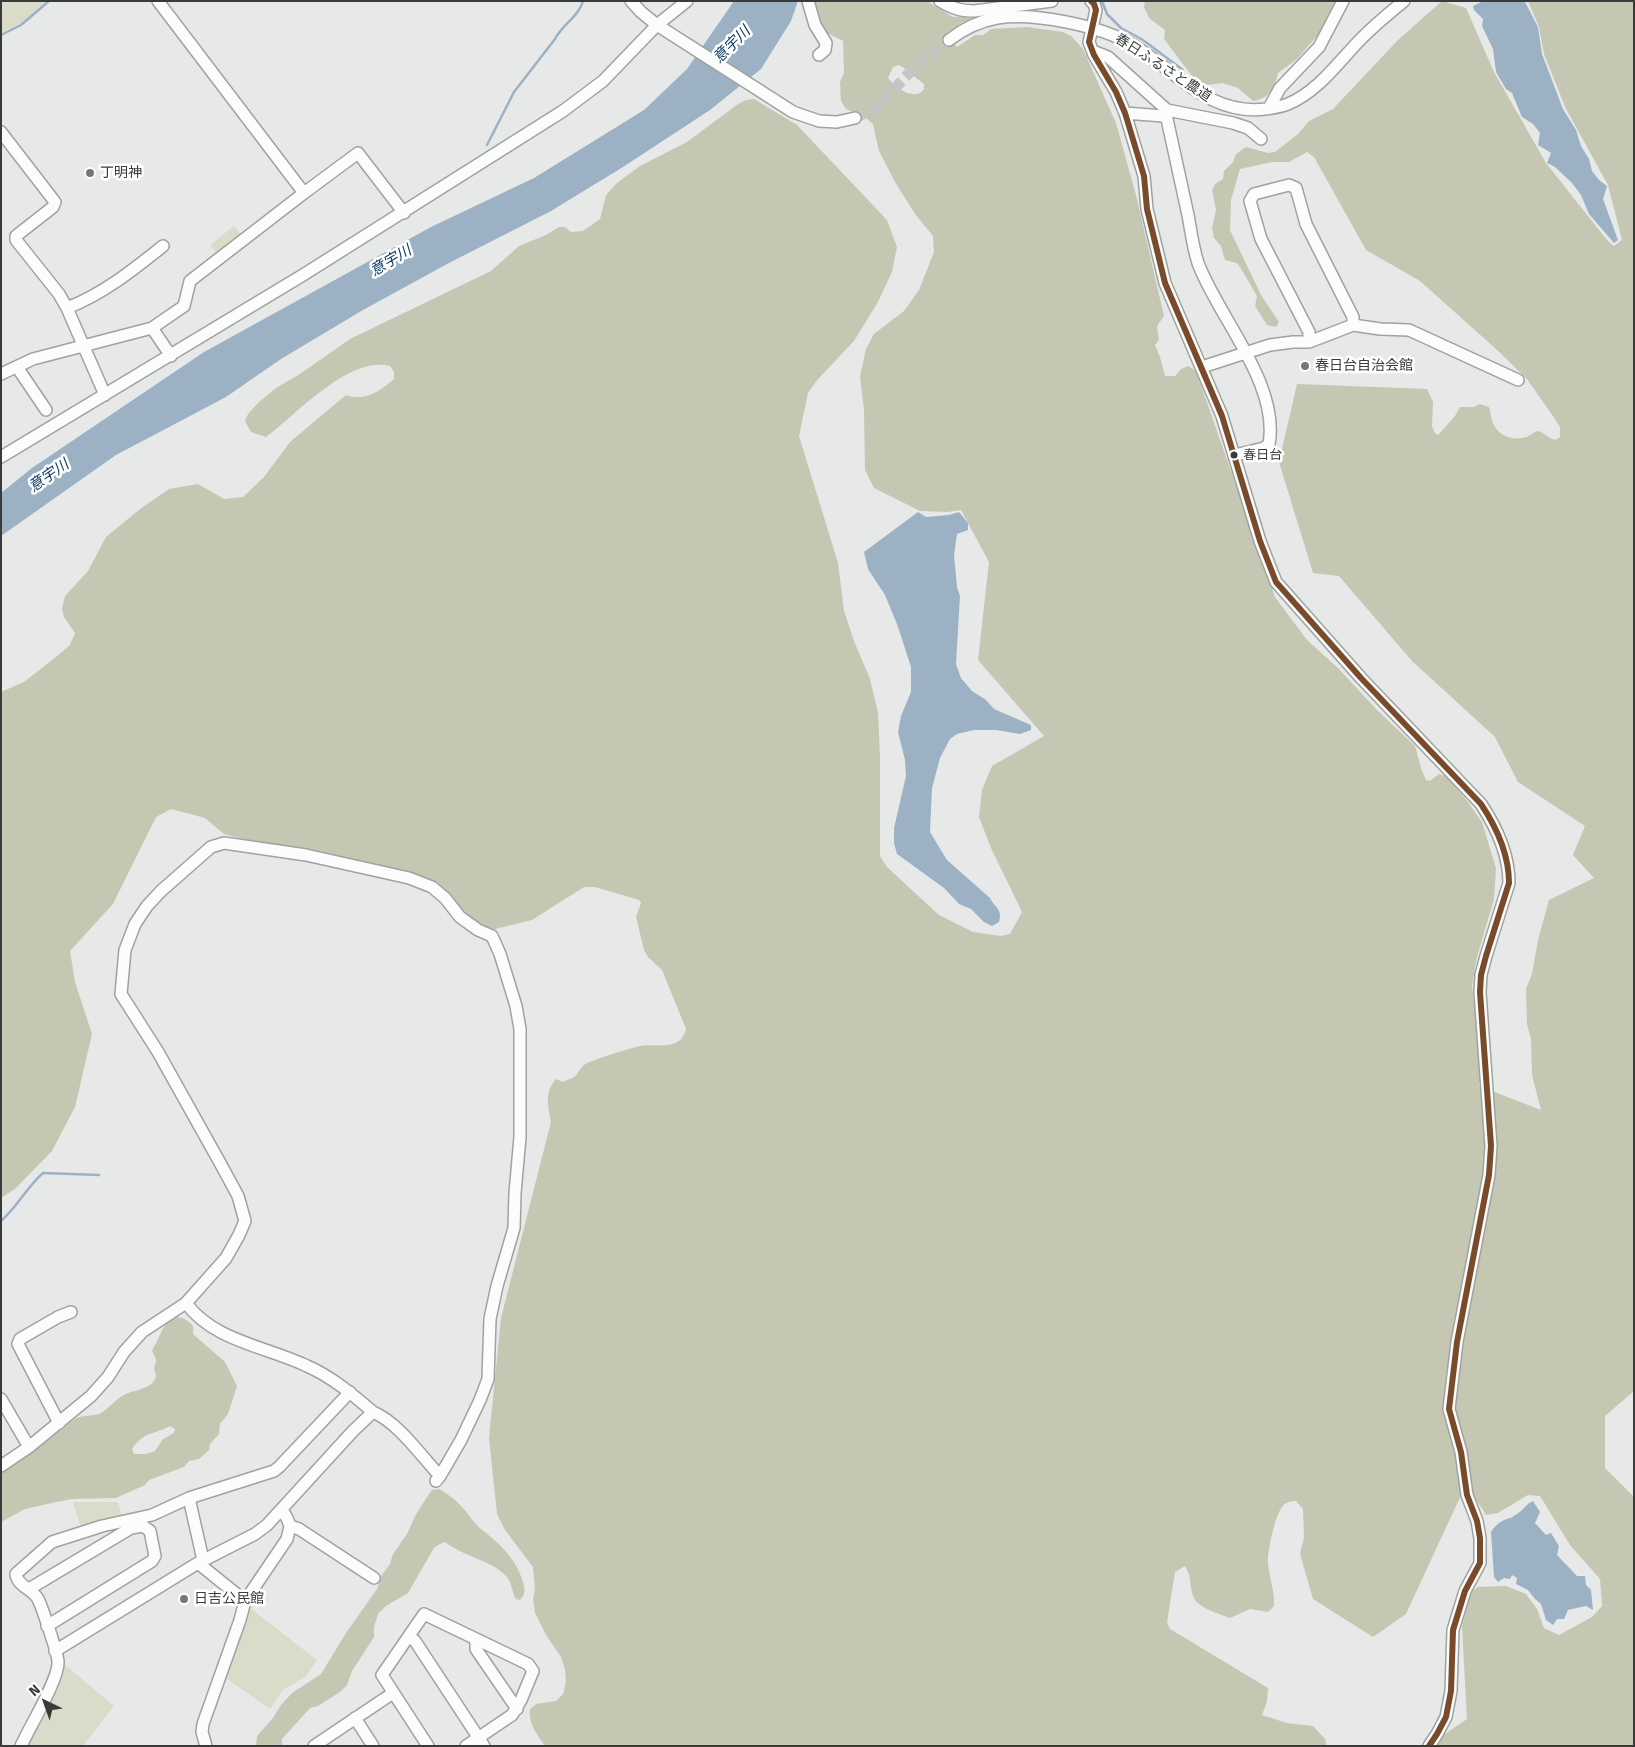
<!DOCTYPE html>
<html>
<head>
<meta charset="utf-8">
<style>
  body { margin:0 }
  #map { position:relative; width:1635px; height:1747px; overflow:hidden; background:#e6e9e8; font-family:"Fira Sans",sans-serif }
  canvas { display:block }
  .frame { position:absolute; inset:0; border:2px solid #383b3a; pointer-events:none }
  .north { position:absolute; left:20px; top:1677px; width:50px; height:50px; -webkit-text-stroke:4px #fff; paint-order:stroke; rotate:318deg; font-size:14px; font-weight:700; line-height:20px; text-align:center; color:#383b3a }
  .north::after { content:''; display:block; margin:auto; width:18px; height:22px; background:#383b3a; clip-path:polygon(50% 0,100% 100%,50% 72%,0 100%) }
</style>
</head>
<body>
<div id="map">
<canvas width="1635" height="1747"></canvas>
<div class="frame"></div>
<div class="north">N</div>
</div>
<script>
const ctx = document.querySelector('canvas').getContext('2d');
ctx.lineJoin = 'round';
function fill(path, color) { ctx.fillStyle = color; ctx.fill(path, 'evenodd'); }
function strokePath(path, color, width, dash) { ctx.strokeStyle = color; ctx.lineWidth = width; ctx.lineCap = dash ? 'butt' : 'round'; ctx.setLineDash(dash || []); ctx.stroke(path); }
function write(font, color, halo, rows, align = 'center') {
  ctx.font = font + ' "Fira Sans","Noto Sans JP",sans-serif'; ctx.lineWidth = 5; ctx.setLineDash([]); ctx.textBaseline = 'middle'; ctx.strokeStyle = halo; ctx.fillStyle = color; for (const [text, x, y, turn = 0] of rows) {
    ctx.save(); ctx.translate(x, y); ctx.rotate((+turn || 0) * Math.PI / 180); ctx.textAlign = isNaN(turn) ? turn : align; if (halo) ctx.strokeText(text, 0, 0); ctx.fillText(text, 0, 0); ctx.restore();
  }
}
fill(new Path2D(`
  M 1,1 L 46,1 L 22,23 L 1,33 Z
  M 234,226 L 242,236 L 218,255 L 210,245 Z
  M 73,1502 L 118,1502 L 122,1517 L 81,1528 Z
  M 248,1608 L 250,1608 L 317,1660 L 305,1677 L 283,1690 L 270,1709 L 227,1679 L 226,1675 Z
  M 65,1665 L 114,1706 L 83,1746 L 24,1746 L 62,1673 L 63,1666 Z`), '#d9dcc9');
fill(new Path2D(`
  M 809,1 L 927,1 L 953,17 L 964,16 L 973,19 L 961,23 L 948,32 L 947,35 L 957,47 L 975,35 L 983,35 L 991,29 L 1027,27 L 1063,32 L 1071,36 L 1083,49 L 1116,123 L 1136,195 L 1164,316 L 1157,326 L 1159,340 L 1155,345 L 1160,357 L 1165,376 L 1175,376 L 1181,369 L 1188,366 L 1196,371 L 1275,597 L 1307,640 L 1338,668 L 1377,710 L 1415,746 L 1422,771 L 1426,780 L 1430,781 L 1439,774 L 1446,776 L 1468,802 L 1482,822 L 1496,868 L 1494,899 L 1477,957 L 1472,986 L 1482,1067 L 1479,1086 L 1541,1110 L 1532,1075 L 1531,1039 L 1527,1024 L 1526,989 L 1532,974 L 1538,940 L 1549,900 L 1594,878 L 1573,855 L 1585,826 L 1518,782 L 1495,737 L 1412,661 L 1339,576 L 1313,573 L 1279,462 L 1297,384 L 1427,389 L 1433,402 L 1432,426 L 1435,433 L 1438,435 L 1455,416 L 1460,407 L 1474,407 L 1480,404 L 1489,407 C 1491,412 1491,419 1493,423 C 1499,437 1513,441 1527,437 C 1530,435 1534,432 1538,431 C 1541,431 1550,439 1555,440 L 1560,437 L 1560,427 L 1555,419 L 1527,379 L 1496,349 L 1420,281 L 1366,250 L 1314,157 L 1307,152 L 1289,162 L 1272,162 L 1240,169 L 1231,200 L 1230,230 L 1261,295 L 1279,322 L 1276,327 L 1267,325 L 1255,306 L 1257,296 L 1240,267 L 1237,263 L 1225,260 L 1221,246 L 1214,238 L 1212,228 L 1216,210 L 1212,190 L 1215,184 L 1223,179 L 1224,171 L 1233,162 L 1236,154 L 1246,147 L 1268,153 L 1275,152 L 1298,134 L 1309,121 L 1333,109 L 1397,41 L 1442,1 L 1466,8 L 1494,72 L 1546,163 L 1607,240 L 1614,246 L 1622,240 L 1608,185 L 1566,109 L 1544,54 L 1539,27 L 1528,1 L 1634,1 L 1634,1391 L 1605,1416 L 1605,1468 L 1634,1497 L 1634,1746 L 1435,1746 L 1436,1740 L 1467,1719 L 1462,1627 L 1470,1593 L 1478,1587 L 1506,1586 L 1526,1594 L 1537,1609 L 1544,1628 L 1559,1635 L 1592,1617 L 1602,1606 L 1600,1579 L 1570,1545 L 1540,1496 L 1528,1495 L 1498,1513 L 1486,1515 L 1472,1493 L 1462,1493 L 1406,1614 L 1373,1637 L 1313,1599 L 1300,1554 L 1304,1538 L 1303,1509 L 1296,1501 C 1291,1501 1285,1502 1282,1507 C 1275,1516 1267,1552 1268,1563 C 1269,1578 1275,1591 1274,1606 L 1268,1612 L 1250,1609 L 1230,1618 C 1220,1614 1197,1608 1193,1596 C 1189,1583 1192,1578 1185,1566 L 1175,1572 L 1167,1622 L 1170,1629 L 1268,1688 L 1267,1701 L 1262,1715 L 1287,1723 L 1313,1726 L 1325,1739 L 1326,1746 L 545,1746 C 537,1734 528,1724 530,1709 L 536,1704 L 556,1701 L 563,1694 L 566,1682 L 565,1669 L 561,1657 L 546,1635 L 535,1613 L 533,1599 L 535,1589 L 533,1567 L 505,1530 L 497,1514 L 489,1438 L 501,1318 L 551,1122 C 548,1105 544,1093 556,1079 L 563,1082 C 566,1080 571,1079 574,1077 C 578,1074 580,1068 584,1065 C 594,1059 628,1049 640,1046 C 656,1043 681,1052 686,1029 L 662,970 L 648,957 L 644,950 L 636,917 L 641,903 L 639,900 L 595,887 L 584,887 L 532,920 L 491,930 L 463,914 L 417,875 L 324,852 L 263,844 L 224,834 L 205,818 L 171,809 L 156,817 L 113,904 L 70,951 L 75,982 L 92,1034 L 75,1107 L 52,1151 L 16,1188 L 1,1198 L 1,692 L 24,682 L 56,657 L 70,645 L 75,633 L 64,617 L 62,608 L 65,596 L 88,571 L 106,537 L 140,509 L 169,489 L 198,484 L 224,499 L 243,497 L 264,477 L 290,442 L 346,395 C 365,402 380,391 394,379 L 394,372 L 390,366 C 349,355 296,415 266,437 L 251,432 L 245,421 L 248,414 L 259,402 L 276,388 L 300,374 L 350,339 L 491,271 L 519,246 L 546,235 L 559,227 L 565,227 L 571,232 L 583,231 L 600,219 L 606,195 L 617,183 L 640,166 L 687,142 L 738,104 L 746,100 L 754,99 L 797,125 L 887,220 L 897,247 L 892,272 L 878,302 L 854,341 L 818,379 L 808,393 L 799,436 L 838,563 L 844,611 L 854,641 L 870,679 L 878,713 L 880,756 L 880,856 L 887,867 L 939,915 L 973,932 L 1001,936 L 1010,934 L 1022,912 L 991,848 L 979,817 L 982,790 L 992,766 L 1044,736 L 978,660 L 989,562 L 961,510 L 948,512 L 920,511 L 874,488 L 865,470 L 864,410 L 860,377 L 866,349 L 874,334 L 904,311 L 919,290 L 934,252 L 933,236 L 915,214 L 895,182 L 879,151 L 873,124 L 865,117 L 846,109 L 841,101 L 840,82 L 844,73 L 843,41 L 823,31 ZM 898,65 C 903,66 918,80 924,84 L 924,89 C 915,102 896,88 888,78 L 893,67 Z
  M 1145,1 L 1335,1 L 1323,29 L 1297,59 L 1278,73 C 1275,87 1269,99 1253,101 L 1238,88 L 1222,83 L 1208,85 L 1195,80 L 1164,39 L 1165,30 L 1149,18 L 1144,7 Z
  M 177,1317 C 184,1318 188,1320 193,1326 L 193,1334 L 225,1362 L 237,1386 L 228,1414 L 220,1424 L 219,1434 L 210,1444 L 209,1450 L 199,1459 L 189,1461 L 184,1467 L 149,1480 L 145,1485 L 116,1498 L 72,1499 L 56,1502 L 25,1509 L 1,1522 L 1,1468 C 26,1453 52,1437 75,1419 C 83,1414 93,1417 101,1413 C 108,1409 114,1401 122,1396 C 131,1390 150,1390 155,1379 C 158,1375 154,1373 154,1368 C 154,1366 156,1364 156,1361 C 156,1358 153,1354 152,1350 C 161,1338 161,1322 177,1317 ZM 170,1426 L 175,1429 L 174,1433 L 163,1439 L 155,1451 L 146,1454 L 134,1454 L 132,1449 C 144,1431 154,1435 170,1426 Z
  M 440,1489 C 447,1494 455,1499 461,1506 C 468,1513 473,1522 481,1529 C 500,1544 516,1558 523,1582 C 525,1590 526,1594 520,1600 L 516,1599 C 512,1593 512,1583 507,1577 C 490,1559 464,1557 445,1542 L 438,1545 L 434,1548 L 408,1593 L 386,1606 L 378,1614 L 374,1627 L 374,1637 L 352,1671 L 347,1685 L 340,1692 L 318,1706 L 310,1708 L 282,1739 L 282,1746 L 256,1746 L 257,1736 L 273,1718 L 281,1705 L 292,1693 L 321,1674 L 346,1633 L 377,1589 L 381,1576 L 390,1564 L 393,1554 L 407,1534 L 415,1516 L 427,1497 L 432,1490 Z`), '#c5c7b2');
fill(new Path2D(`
  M 734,1 L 798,1 L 791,21 L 761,69 L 710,110 L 623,167 L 551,211 L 447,264 L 363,310 L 281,359 L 226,397 L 116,455 L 1,536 L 1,493 L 32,468 L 204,352 L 431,227 L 534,178 L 644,110 L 687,69 Z
  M 1483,1 L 1525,2 L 1538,27 L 1542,54 L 1563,109 L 1576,130 L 1581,146 L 1589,159 L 1592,171 L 1599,180 L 1607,186 L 1603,199 L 1618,240 L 1614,243 L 1589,214 L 1581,195 L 1572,183 L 1555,167 L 1547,163 L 1551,153 L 1538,145 L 1540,133 L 1533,124 L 1522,117 L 1512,93 L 1506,89 L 1496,72 L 1493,49 L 1482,26 L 1483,19 L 1474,10 L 1473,6 Z
  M 918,512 L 926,517 L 949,515 L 959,512 L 968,523 L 968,530 L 957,534 L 954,555 L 957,587 L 960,596 L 956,664 L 961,678 L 972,691 L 986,700 L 994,709 L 1031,725 L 1031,730 L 1020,734 L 996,730 L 974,730 L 957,734 L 950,739 L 940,758 L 932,788 L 930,832 L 947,860 L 990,898 C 995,909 1003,908 999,922 L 992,926 L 984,922 L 971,909 L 959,904 L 944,888 L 897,854 L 894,843 L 894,828 L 906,776 L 905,760 L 898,732 L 901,716 L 911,692 L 911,667 L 897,624 L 885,595 L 868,569 L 864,552 Z
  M 1533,1501 L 1540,1512 L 1535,1523 L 1546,1535 L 1551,1533 L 1559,1546 L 1557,1555 L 1577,1576 L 1585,1576 L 1586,1585 L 1591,1590 L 1593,1610 L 1586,1606 L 1568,1610 L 1564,1619 L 1557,1619 L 1553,1625 L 1546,1620 L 1541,1604 L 1535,1599 L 1528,1590 L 1516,1584 L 1517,1578 L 1512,1575 L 1510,1579 L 1504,1578 L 1498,1582 L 1494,1577 L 1491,1532 C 1495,1525 1503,1519 1511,1518 C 1514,1515 1518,1514 1521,1511 C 1526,1507 1526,1504 1533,1501 Z`), '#9db1c5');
strokePath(new Path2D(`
  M 1102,1 L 1107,14 L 1121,28 L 1143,40 L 1183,70
  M 1,35 L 21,25 L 49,1
  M 487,145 L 514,92 L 555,39 C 562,25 579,16 583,1
  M 1,1221 C 17,1207 27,1187 43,1173 L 99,1175`), '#9db1c5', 2.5);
strokePath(new Path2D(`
  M 855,118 L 877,107 L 915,67 L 949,40`), '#c3c6c5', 11, [11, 5.5]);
const minor = new Path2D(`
  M 158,1 L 304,193 L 358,153 L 404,213
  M 631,1 L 641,12 L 657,25 L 793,112 L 819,121 L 837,122 L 855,118
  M 808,1 L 815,25 L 826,43 L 825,50 L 819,55
  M 940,1 C 952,8 960,11 974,11 L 1052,1
  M 1091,1 L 1094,4 L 1096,10 L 1089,42 L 1094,55 L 1116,92 L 1125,113 L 1144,176 L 1147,209 L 1165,283 L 1222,416 L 1260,541 L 1276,582 L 1361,678 L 1481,804 C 1497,828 1509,855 1509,883 L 1486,956 L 1481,975 L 1480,992 L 1491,1146 L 1489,1175 L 1457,1342 L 1449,1409 L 1461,1452 L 1467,1495 L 1477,1521 L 1480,1538 L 1480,1563 L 1465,1591 L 1453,1630 L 1451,1691 L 1446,1717 L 1437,1734 L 1429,1746
  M 949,40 C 963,29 980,21 997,18 C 1034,12 1101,26 1133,45 C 1176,71 1209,116 1266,109 C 1273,108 1281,107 1288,104 C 1317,92 1337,64 1358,42 C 1372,27 1388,14 1404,1
  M 1093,51 L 1108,57 L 1167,110 L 1233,123 L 1248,128 L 1261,139
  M 1269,108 L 1280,88 L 1319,47 L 1343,1
  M 1125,113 L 1163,116 L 1167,119 C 1174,151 1181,183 1188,215 C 1191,231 1193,248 1198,263 C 1218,317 1280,384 1269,444 L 1264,448 L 1235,455
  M 1,132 L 55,202 L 53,207 L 16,236 L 16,240 L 59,294 L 67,308 L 105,395
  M 67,308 C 103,294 133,270 163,246
  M 1309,342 L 1309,332 L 1261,239 L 1250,201 L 1254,194 L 1289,185 L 1296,188 L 1306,224 L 1353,317 L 1353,325
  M 171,356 L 152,328 L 184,306 L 190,281 L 304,193
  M 17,367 L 46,410
  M 1202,367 L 1270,345 L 1293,342 L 1309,342 L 1353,325 L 1380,329 L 1409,330 L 1518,380
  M 1,374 L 33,359 L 152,328
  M 1,457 L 303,275 L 563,111 L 603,81 L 657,25 L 687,1
  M 186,1303 C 213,1341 268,1347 307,1366 C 332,1377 352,1394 373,1412 L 353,1431 L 267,1525 L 255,1534 L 198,1563
  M 1,1399 L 29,1447
  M 373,1412 C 399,1423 421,1456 440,1476 L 436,1481
  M 59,1423 L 18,1344 L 20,1339 L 58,1317 L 71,1312
  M 1,1466 L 29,1447 L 91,1396 L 108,1377 L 124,1352 L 142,1332 L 186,1303 L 226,1258 L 239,1235 L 245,1221 L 238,1196 L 219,1161 L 158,1052 L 121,994 L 125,950 L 135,924 L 147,906 L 161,891 L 211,847 L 224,843 L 306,855 L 409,878 L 432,887 L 445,898 L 460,917 L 478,930 L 492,936 L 500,954 L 516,1006 L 520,1029 L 520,1137 L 515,1193 L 514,1228 L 497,1286 L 490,1319 L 488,1379 L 480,1400 L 461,1440 L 440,1476
  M 189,1498 L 274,1471 L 279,1467 L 350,1392
  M 282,1510 L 287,1518 L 290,1526 L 299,1529 L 374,1578
  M 29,1589 L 131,1528 L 143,1526 L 150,1531 L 155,1556 L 152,1561 L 47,1626
  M 409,1636 L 415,1641 L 484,1746
  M 476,1640 L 476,1649 L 517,1709
  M 55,1651 L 198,1563 L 245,1601
  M 355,1718 L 373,1746
  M 21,1746 C 29,1728 59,1679 58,1662 C 58,1654 42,1607 38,1599 C 33,1589 17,1586 16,1574 L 18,1572 L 52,1542 L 102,1526 L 152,1515 L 189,1498 L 203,1560
  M 206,1746 L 202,1732 L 203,1724 L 240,1620 L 245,1601 L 287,1539 L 290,1526
  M 314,1746 L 393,1693
  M 428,1746 L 382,1675 L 424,1614 L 528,1664 L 533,1671 L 521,1700 L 512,1715 L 466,1746`);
strokePath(minor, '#a0a2a2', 14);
strokePath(minor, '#fbfcfc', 11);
strokePath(new Path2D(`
  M 1091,1 L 1094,4 L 1096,10 L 1089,42 L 1094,55 L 1116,92 L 1125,113 L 1144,176 L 1147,209 L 1165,283 L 1222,416 L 1260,541 L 1276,582 L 1361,678 L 1481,804 C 1497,828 1509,855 1509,883 L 1486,956 L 1481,975 L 1480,992 L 1491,1146 L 1489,1175 L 1457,1342 L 1449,1409 L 1461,1452 L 1467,1495 L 1477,1521 L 1480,1538 L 1480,1563 L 1465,1591 L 1453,1630 L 1451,1691 L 1446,1717 L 1437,1734 L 1429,1746`), '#7a4b2a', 6);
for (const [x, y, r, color] of [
  [90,173,5,"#757877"],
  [1305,366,5,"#757877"],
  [1234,455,4.5,"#383b3a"],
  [184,1599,5,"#757877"]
]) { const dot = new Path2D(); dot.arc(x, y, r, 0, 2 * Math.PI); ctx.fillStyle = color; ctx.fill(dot); strokePath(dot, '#fff', 2); }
write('13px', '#383b3a', '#fff', [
  ["春日台",1243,455]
], 'left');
write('14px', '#383b3a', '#fff', [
  ["春日ふるさと農道",1163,68,33]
]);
write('14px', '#383b3a', '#fff', [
  ["丁明神",100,173],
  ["春日台自治会館",1315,366],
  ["日吉公民館",194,1599]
], 'left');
write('italic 15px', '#113c64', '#fff', [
  ["意宇川",732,45,-45],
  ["意宇川",391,261,-31],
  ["意宇川",49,476,-35]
]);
</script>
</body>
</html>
